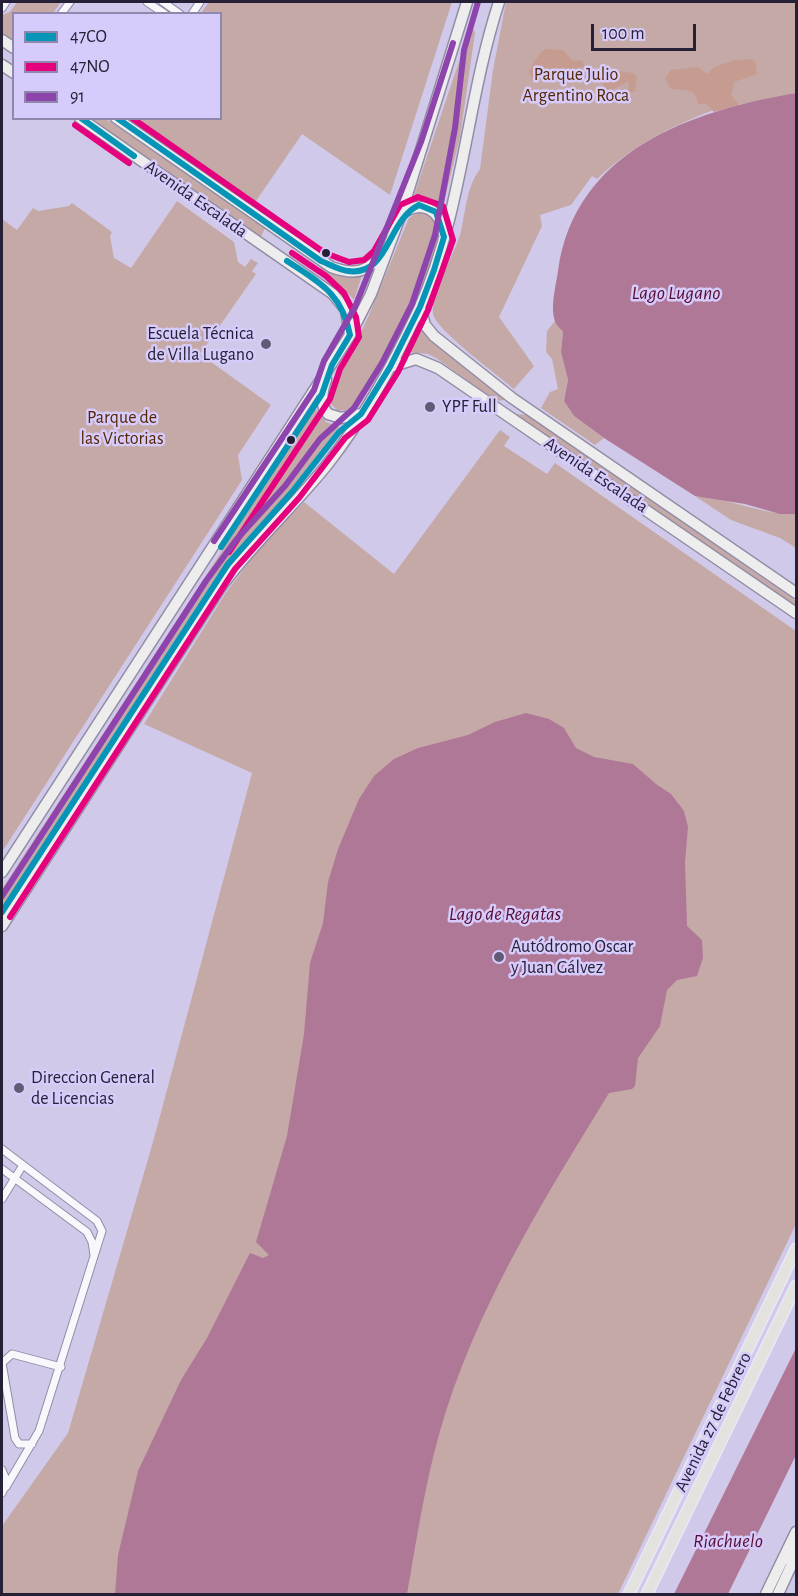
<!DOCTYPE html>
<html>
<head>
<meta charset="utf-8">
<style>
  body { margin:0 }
  #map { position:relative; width:798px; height:1596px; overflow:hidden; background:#d1c9ea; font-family:"Alegreya Sans",sans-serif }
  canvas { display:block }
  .frame { position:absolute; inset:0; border:3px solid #262036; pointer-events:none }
  .legend { position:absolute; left:12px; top:12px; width:210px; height:108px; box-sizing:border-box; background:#d6cbfb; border:2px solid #9087ac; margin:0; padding:8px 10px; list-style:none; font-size:18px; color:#262036 }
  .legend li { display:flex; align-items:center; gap:12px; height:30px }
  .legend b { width:30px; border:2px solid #9087ac }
  .scale { position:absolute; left:591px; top:24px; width:105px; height:27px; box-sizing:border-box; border:3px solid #262036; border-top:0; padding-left:8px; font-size:18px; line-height:21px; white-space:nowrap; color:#262036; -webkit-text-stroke:4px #d6cbfb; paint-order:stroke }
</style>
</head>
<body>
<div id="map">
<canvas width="798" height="1596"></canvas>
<div class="frame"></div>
<ul class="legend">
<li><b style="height:8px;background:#0694b7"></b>47CO</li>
<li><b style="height:8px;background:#e5007d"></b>47NO</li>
<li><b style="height:8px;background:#8e44ad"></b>91</li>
</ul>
<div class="scale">100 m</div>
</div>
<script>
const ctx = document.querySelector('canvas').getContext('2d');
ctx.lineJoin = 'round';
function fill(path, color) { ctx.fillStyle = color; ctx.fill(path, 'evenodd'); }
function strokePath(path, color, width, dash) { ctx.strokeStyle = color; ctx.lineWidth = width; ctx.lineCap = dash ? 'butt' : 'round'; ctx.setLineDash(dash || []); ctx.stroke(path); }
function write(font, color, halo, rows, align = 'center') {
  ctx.font = font + ' "Alegreya Sans",sans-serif'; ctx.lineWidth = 5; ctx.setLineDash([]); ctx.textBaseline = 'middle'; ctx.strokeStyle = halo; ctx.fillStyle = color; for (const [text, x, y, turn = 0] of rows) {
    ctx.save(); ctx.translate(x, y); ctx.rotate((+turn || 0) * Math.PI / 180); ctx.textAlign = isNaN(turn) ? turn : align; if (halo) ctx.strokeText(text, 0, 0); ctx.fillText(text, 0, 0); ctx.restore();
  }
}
fill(new Path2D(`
  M 17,2 L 61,2 L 53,13 L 14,14 L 13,42 L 2,33 L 2,15 L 10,12 Z
  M 209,2 L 452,2 L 390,195 L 302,134 L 256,201 L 142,123 L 141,119 L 220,118 L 220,14 L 201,13 Z
  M 506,2 L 796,2 L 796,93 L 729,107 L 728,105 C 679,122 635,143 597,179 L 592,176 L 571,205 L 540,215 L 542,226 L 499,317 L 534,366 L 514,389 C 499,376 436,330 433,314 C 430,294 454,255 460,235 C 466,212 466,187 480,169 L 493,70 Z
  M 473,28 L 475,33 L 460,137 L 442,210 L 431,204 L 412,201 L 470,29 Z
  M 88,119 L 106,119 L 265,228 L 261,237 Z
  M 177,201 L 234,242 L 238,262 L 245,267 L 251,259 L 258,263 L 252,271 L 256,274 L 200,354 L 271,405 L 238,455 L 242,480 L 2,852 L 2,219 L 17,230 L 33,208 L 38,211 L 69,206 L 72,203 L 112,232 L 110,236 L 114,258 L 131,268 Z
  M 421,211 L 434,214 C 435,220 439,227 439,232 C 439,260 375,388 354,406 C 349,411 344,411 337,410 L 330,403 L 329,393 L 346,364 L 369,315 L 409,218 Z
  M 322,265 L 341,276 L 362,275 L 354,300 L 345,290 L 318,273 Z
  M 555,321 L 563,332 L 561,352 L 568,380 L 564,401 L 574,416 L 604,438 L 595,445 L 541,408 L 550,392 L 558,389 L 552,359 L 546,352 L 547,331 Z
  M 418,327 L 433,342 L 504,397 L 504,400 L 496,401 L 436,358 L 428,354 L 407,352 Z
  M 315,408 L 326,422 L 339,427 L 288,493 L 217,575 L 2,908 L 2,889 Z
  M 517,414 L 527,415 L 796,601 L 796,607 L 517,416 Z
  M 500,430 L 510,437 L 504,446 L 547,474 L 555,463 L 796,631 L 796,1224 L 618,1594 L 2,1594 L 2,1526 L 68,1433 L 153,1142 L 252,773 L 144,724 L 225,594 L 265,541 L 304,502 L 394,574 Z
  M 695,496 C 730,498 761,515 796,514 L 796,548 L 780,538 L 731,520 Z`), '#c5a9a7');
fill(new Path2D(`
  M 546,49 L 563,50 L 573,61 L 582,60 L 585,67 L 576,68 L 567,74 L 557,67 L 551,75 L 540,73 L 536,79 L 532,78 L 529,72 C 532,65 539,52 546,49 Z
  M 751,59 L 756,62 L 757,74 L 734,82 L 731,95 L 739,105 L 714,112 L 706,104 L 698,104 C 695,87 685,91 671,89 L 665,78 L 671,70 L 698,67 L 707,74 L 714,67 L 735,60 Z
  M 601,69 L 633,73 L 637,77 L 635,92 L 628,92 L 629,81 L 613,89 L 610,94 L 602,94 L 604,85 L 594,76 L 594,72 Z`), '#c59c8f');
fill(new Path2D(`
  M 796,93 L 796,514 L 780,514 L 745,504 L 695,496 L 604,438 L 574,416 L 564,401 L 568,380 L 561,352 L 563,332 C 561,329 556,325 555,321 C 550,307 556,285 558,271 C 575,150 691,111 796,93 Z
  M 526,713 L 549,719 L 564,728 L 576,748 L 594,757 L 633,764 L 656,784 L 671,794 L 684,811 L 688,827 L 685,862 L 687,926 L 702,940 L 703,958 L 697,976 L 677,980 L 667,990 L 660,1026 L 638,1058 L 635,1086 L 632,1089 L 609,1093 C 547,1194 484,1295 447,1408 C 427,1469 418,1532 407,1594 L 115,1594 L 118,1555 L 138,1471 L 181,1380 L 207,1338 L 250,1253 L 263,1258 L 269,1255 L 256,1242 L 287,1136 L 304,1034 L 310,963 L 323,923 L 328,882 L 338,849 L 359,799 L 374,776 L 394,759 L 418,748 L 468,735 L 495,722 Z
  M 796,1348 L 796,1455 L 728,1594 L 674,1594 Z`), '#af7897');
const minor = new Path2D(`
  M 147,2 L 165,14
  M 163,2 L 180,14
  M 2,8 L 6,2
  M 61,14 L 70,2
  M 192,14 L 200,2
  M 2,1149 L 97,1221 L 102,1231 L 39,1431 L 6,1487
  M 2,1169 L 87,1232 L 92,1242 L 94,1255
  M 2,1199 L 23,1165
  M 32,1444 L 19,1444 L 15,1438 L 2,1363 L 12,1354 L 61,1367
  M 2,1470 L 7,1482 L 2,1493`);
const secondary = new Path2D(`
  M 2,40 L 14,48
  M 2,65 L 14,73
  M 80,118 L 333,294 L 346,310 L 350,335
  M 116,118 L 331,267 C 356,276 366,272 385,253
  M 401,214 C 422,199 440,209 444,234
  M 420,307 L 425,325 L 434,336 L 512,398 L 796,593
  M 390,367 L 416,359 L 438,368 L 796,613
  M 326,380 C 322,391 319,404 328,414 L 341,418 L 361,414
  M 2,872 L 350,335 L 371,294 L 401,214 L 467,2
  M 2,926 L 220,588 C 252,544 293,507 327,465 C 364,418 394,363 419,309 C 463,210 466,103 499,2
  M 766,1594 L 796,1532
  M 778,1594 L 791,1566 L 796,1541`);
const primary = new Path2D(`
  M 629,1594 L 796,1249
  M 647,1594 L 796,1286`);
strokePath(minor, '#928ca5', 9);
strokePath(secondary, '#928ca5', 13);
strokePath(primary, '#eae7f6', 13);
strokePath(minor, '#f8f7fc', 7);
strokePath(secondary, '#eeeded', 10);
strokePath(primary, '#e3e2de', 10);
strokePath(new Path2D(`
  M 81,118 L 134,156
  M 221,547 L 322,394 L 332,365 L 350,335 C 342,293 320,283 287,261
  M 2,912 L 228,564 L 292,492 L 339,432 L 361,414 L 390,367 L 420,307 L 434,270 L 444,237 L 436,212 L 419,205 C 387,220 389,277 348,271 C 339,270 329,264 321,261 L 117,118`), '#0694b7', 6);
strokePath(new Path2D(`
  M 75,125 L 129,163
  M 229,552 L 330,399 L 340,369 L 359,337 L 356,317 L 344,293 L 326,276 L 292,253
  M 10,917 L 235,569 L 299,498 L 345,438 L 368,420 L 398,372 L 428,310 L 453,240 L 443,206 L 418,197 L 400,205 L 374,251 L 364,260 L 349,262 L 325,253 L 132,118`), '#e5007d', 6);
strokePath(new Path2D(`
  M 214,541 L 314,390 L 324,361 L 355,307 L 421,142 L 453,43
  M 2,896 L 206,581 L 236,540 L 285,486 L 320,439 L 354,408 L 382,363 L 412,304 L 435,235 L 455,128 L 464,50 L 478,2`), '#8e44ad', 6);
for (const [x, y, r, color] of [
  [326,253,5,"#262036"],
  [266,344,6,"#625b75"],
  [430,407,6,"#625b75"],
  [291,440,5,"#262036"],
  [499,957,6,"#625b75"],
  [19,1088,6,"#625b75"]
]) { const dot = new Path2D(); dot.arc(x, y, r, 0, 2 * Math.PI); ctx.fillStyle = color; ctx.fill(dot); strokePath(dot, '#d6cbfb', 2); }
write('18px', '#542700', '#d6cbfb', [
  ["Parque Julio",576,75],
  ["Argentino Roca",576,96],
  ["Parque de",122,418],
  ["las Victorias",122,439]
]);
write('18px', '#262036', '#d6cbfb', [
  ["Avenida Escalada",196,199,35],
  ["Avenida Escalada",596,475,34],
  ["Avenida 27 de Febrero",713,1422,-64]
]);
write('18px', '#262036', '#d6cbfb', [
  ["Escuela Técnica",254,334,"right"],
  ["de Villa Lugano",254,355,"right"],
  ["YPF Full",442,407],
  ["Autódromo Oscar",511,947],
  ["y Juan Gálvez",511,968],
  ["Direccion General",31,1078],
  ["de Licencias",31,1099]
], 'left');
write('italic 20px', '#570e33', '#d6cbfb', [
  ["Lago Lugano",676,293],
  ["Lago de Regatas",505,914],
  ["Riachuelo",728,1541]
]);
</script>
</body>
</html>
